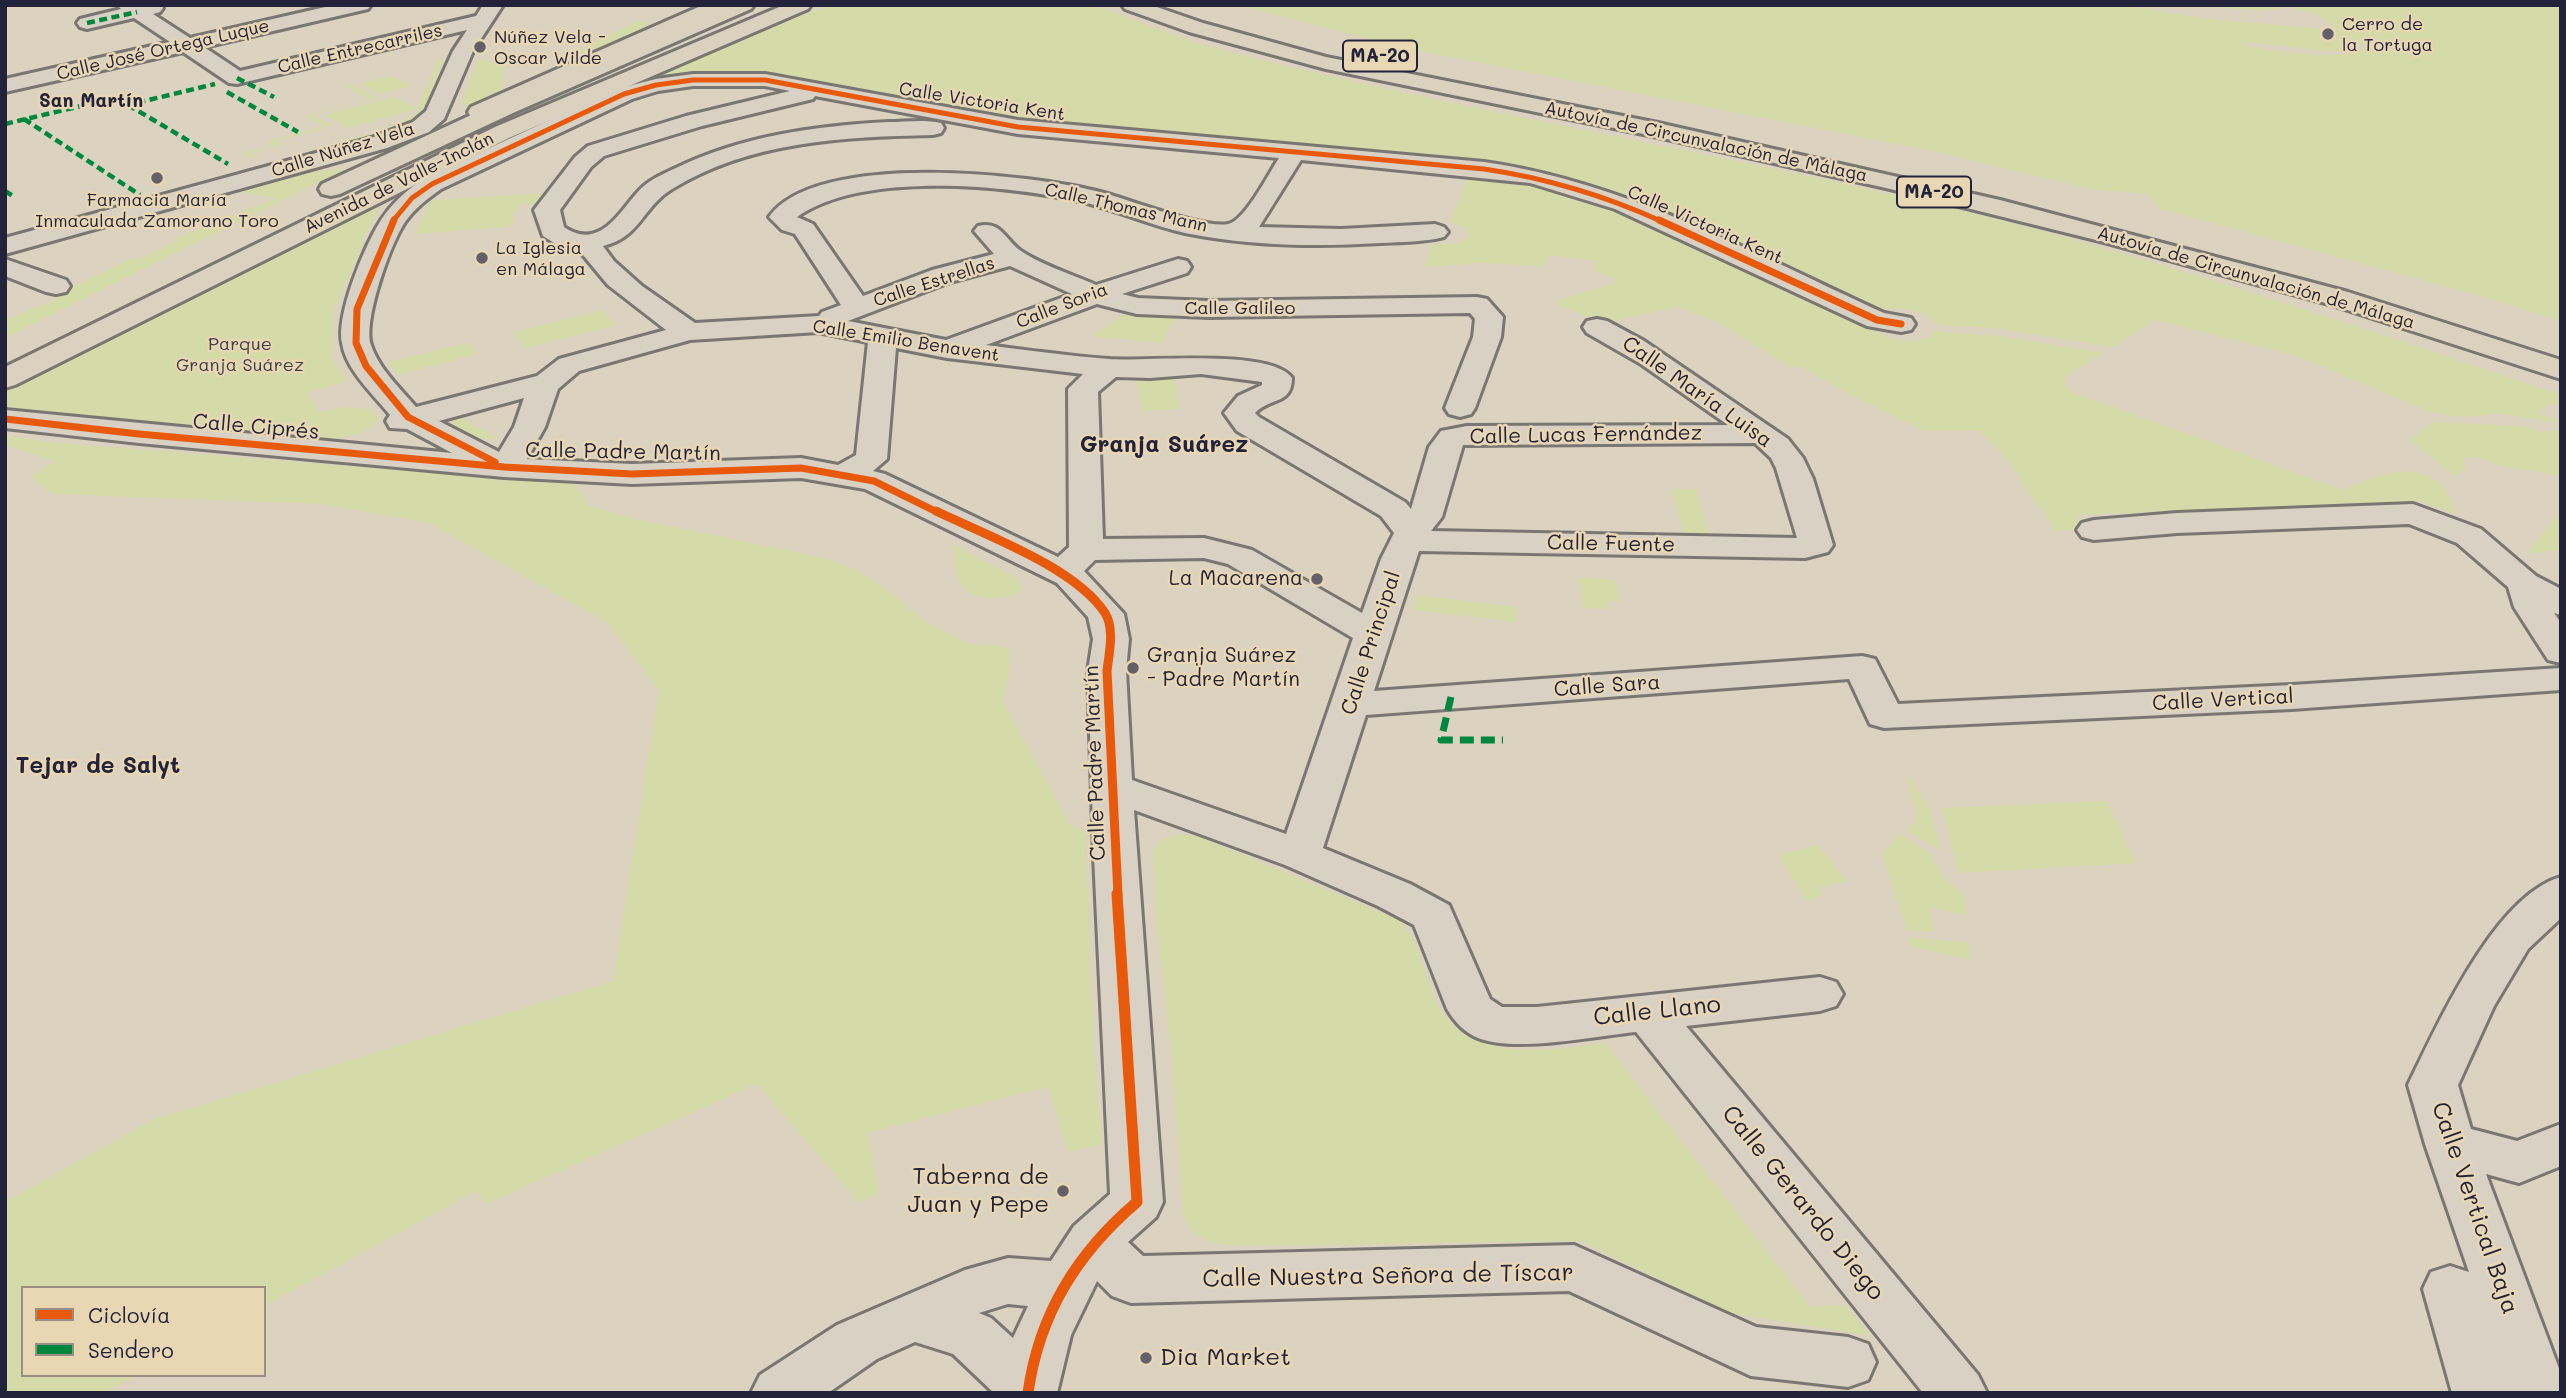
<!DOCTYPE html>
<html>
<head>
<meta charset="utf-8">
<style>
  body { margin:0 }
  #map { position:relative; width:2566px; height:1398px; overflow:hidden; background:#dcd2c0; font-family:Mali,sans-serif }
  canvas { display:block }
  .frame { position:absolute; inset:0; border:7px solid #22223b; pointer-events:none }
  .legend { position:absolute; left:21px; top:1286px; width:245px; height:91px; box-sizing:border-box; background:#e9d6b3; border:2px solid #998e83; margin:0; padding:9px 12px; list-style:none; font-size:21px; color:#22223b }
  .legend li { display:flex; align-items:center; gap:14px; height:35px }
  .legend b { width:35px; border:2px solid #998e83 }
</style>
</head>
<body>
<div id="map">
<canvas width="2566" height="1398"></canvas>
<div class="frame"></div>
<ul class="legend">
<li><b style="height:9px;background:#e8590c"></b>Ciclovía</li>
<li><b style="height:9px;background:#00873e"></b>Sendero</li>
</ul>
</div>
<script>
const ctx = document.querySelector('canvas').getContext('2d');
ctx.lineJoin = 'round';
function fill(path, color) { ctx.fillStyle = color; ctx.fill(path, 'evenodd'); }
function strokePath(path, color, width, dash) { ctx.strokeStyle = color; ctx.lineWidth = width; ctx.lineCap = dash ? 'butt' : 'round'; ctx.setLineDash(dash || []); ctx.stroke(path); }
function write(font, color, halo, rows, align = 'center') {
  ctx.font = font + ' Mali,sans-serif'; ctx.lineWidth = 5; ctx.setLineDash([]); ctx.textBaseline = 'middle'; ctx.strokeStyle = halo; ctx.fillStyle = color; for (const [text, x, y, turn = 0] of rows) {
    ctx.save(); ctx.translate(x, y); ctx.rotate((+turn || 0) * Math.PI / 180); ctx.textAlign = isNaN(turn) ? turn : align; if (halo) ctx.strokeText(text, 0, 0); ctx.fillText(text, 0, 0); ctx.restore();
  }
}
fill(new Path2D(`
  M 829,5 L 1092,5 L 1200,44 L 1278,64 C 1494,115 1714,153 1930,203 C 2143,253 2353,324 2561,395 L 2561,406 L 2552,403 L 2538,413 L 2557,420 L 2557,423 L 2502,414 L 2458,417 L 2430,412 L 2297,356 L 2155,320 L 2113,347 L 1993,328 L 1940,325 L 1922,313 L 1898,308 L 1877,309 L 1630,197 L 1625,199 L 1567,178 L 1502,165 L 1009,120 L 778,75 L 732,73 L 685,76 L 606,94 Z
  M 1237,5 L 2124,5 L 2200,18 L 2338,30 L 2318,15 L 2289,7 L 2263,11 L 2187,5 L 2561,5 L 2561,321 L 2477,295 L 2161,209 L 2148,194 L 2090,189 L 1938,152 L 1409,49 ZM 2321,31 L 2360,43 L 2365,48 C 2352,62 2258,51 2240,43 C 2275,42 2310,52 2346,52 L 2350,48 L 2349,44 Z
  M 638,21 L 648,23 C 639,37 586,53 569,55 Z
  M 657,27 L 465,113 L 466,104 L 461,104 L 478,59 L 505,65 L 501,92 L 573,59 Z
  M 438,60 L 443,60 C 437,74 429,104 420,114 C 407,128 276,168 257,167 L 388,128 L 417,113 L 418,109 L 348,128 L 324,115 L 394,97 L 418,109 Z
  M 391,76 L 411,86 L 379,94 L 359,84 Z
  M 351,84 L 379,98 L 313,115 L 332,126 L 277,141 L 281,144 L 251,153 L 259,157 L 253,159 L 243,153 L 274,145 L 268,141 L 324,126 L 305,116 L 370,99 L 345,86 Z
  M 346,169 L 5,338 L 5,320 L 57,299 L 53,296 L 135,257 L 139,259 L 176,241 L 172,240 L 276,198 L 239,192 L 314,171 Z
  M 1470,174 L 1527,180 L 1602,201 L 1891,339 L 1913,341 L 1930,337 L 1933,331 L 2000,336 L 2104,353 L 2067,376 L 2063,383 L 2072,392 L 2343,490 C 2376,476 2415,457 2445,489 C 2450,495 2453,507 2456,514 L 2418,501 L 2077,515 L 2084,529 L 2054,531 L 2045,512 L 2035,503 L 2009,461 L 1980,431 L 1925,431 L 1858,399 L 1800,366 L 1792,368 L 1718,322 L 1677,307 L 1605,323 L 1558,305 L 1556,301 L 1618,282 L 1614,278 L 1593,271 L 1596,261 L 1549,255 L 1543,266 L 1483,263 L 1424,267 L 1432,244 L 1455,244 L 1469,237 L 1467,229 L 1449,222 Z
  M 391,192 L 379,206 L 334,310 L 332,359 L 347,381 L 307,393 L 320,412 L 345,407 L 372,409 L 379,420 L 364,432 L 335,439 L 50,413 L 5,406 L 5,385 Z
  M 548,193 L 536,204 L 518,205 L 510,227 L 415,234 L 432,200 Z
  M 603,310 L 616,325 L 526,348 L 514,332 Z
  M 1132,310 L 1177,314 L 1162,343 L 1091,336 Z
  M 468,342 L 478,354 L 397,375 L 389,362 Z
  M 1173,375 L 1180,409 L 1143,411 L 1135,377 Z
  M 453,416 L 458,416 L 500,439 L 480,439 L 452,426 Z
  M 2432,422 L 2523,426 L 2542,432 L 2561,430 L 2561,477 C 2540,470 2525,471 2505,467 C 2489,464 2481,454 2463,458 L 2466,468 L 2455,476 L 2410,440 Z
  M 5,435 L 57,443 L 575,484 L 588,505 L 632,518 L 824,558 L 855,569 L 891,592 L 924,621 L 970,644 L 997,645 L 1007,648 L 1010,653 L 1008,681 L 1003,702 L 1069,823 L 1086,833 L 1093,1045 L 1102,1145 L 1068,1151 L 1048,1087 L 867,1133 L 879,1193 L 860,1203 L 757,1084 L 486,1204 L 477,1191 L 264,1306 L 264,1288 L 23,1288 L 23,1375 L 137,1375 L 104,1393 L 5,1393 L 5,1202 L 154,1119 L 613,981 L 659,690 L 608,623 L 429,523 L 320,504 L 52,494 L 30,477 L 54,461 L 5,445 Z
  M 1671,489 L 1696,489 L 1709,536 L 1684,535 Z
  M 2561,509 L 2561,543 L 2558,545 L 2561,550 L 2527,554 Z
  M 953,544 L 1016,578 L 1023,588 C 1009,604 970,601 959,582 C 954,572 954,555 953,544 Z
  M 1579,577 L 1616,580 L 1620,601 L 1607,601 L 1609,609 L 1583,608 Z
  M 1418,595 L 1517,607 L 1516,622 L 1413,610 Z
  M 1906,772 L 1931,811 L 1941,851 L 1908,831 L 1917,817 Z
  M 2107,801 L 2136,863 L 1958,873 L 1942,808 Z
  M 1900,833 L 1930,854 L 1945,879 L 1964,894 L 1967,915 L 1930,907 L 1934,932 L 1907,930 L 1882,854 Z
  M 1181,834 L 1200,837 L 1396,919 C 1417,935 1421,960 1429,985 C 1457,1066 1537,1052 1605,1043 L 1810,1307 L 1845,1305 L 1871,1336 L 1729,1313 L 1581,1241 L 1244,1246 C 1213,1244 1200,1244 1183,1217 L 1173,1070 L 1156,918 L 1153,850 L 1164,839 Z
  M 1818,845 L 1846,881 L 1819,888 L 1823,895 L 1807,901 L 1778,855 Z
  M 1908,938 L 1969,942 L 1970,960 L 1909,946 Z`), '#d4daa8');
const minor = new Path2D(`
  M 117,5 L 161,5 L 163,8 L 160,12 L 153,14 L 190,38 L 334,5 L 371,5 L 368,9 L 204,47 L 240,71 L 476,16 L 483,5 L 503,5 L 473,51 L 444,119 L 429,132 L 387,148 L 5,254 L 5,238 L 371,138 L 413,122 L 426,111 L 453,51 L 467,30 L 237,84 L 229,83 L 183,52 L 5,92 L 5,79 L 170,42 L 134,18 L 87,29 L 80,27 L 77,23 L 80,19 L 121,9 Z
  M 693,74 L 765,74 L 1018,120 L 1484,162 C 1626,182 1755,254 1884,313 L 1911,318 L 1915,324 L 1911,330 L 1901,332 L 1867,326 L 1615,209 L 1530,183 L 1301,160 L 1259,227 L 1341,229 L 1435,224 L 1444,227 L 1448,232 L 1444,237 C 1424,242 1402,242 1381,243 C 1316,247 1249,246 1185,233 C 1150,225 1117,210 1083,202 C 1008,185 862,171 797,217 L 813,224 L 863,296 L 932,270 L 994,254 L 974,231 L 978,226 C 1001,220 1005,240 1021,251 C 1041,265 1074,275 1096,285 L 1178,259 L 1187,261 L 1191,267 L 1187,273 L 1122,294 L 1138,298 L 1208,301 L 1477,297 L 1487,299 L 1503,317 L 1501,337 L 1475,408 L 1471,414 L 1460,417 L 1449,414 L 1445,408 L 1473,337 L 1475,319 L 1470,313 L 1208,317 L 1137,314 L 1097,304 L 986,345 C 1027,350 1068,356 1109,359 C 1146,362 1271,348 1292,378 C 1292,405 1270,397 1255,413 L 1259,417 L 1405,502 L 1411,509 L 1429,447 L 1441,431 L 1467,426 L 1728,425 L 1641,364 L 1587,333 L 1583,327 L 1587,321 L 1597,319 L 1607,321 L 1644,341 L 1788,439 L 1803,458 L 1813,479 L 1833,545 L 1828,552 L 1805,558 L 1419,551 L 1374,691 L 1862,656 L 1875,659 L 1898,704 L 2292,685 L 2561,668 L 2561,690 L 2292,709 L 1884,728 L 1870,724 L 1849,679 L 1366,715 L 1323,848 L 1410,884 L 1449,905 L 1490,999 L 1502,1007 L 1537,1007 L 1820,977 L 1836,982 L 1843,994 L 1836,1006 L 1820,1011 L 1686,1026 L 1978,1375 L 1987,1393 L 1923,1393 L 1636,1032 C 1596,1036 1515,1053 1478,1038 C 1465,1033 1454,1021 1447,1009 L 1414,925 L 1378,906 L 1285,865 L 1134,810 L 1163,1202 L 1156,1217 L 1128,1242 L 1143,1256 L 1574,1245 L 1756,1327 L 1848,1337 L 1868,1344 L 1876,1362 L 1868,1380 L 1848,1387 L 1751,1376 L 1569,1291 L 1131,1303 L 1112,1296 L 1097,1281 L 1071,1335 L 1057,1393 L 994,1393 L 953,1354 L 915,1342 L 877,1359 L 828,1393 L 751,1393 L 760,1375 L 837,1325 L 965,1270 L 1008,1258 L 1051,1261 L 1074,1226 L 1110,1194 L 1094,856 L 1088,671 L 1093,639 L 1088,617 L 1057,583 L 865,489 L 801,478 L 632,484 L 504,477 L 139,443 L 5,428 L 5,410 L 452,453 L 407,429 L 390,428 L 386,421 L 390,415 C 373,394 346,370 342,343 C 336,314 365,245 381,220 C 392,203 407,190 423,179 L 616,89 L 656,79 ZM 693,86 L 765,86 L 790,91 L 686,116 L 588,146 L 575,157 L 534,210 L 543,236 L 559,246 L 579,250 L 608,285 L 666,330 L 559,359 L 537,376 L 416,407 C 400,388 379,369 371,345 C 363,320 390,245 405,222 C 415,208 427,199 441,189 L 632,99 L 658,91 ZM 815,96 L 1018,134 L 1279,158 C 1269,173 1245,221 1228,224 C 1205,229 1130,200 1104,193 C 1034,174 816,150 769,217 L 782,230 L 795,234 L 841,305 L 822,312 L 819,316 L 695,323 L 642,286 L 614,261 L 603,246 C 641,237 642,207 672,189 C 750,141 844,137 933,135 L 941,133 L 944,128 L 941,123 C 924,119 905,122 888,122 C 815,126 742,136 676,168 C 661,175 646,181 636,194 C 617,216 598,250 564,227 L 560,210 L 591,167 L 604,156 L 702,126 L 813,99 ZM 1010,266 L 1072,294 L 946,340 L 848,321 L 950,282 ZM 818,332 L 868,342 L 856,455 L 838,465 L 801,458 L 632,464 L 527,459 L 545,427 L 558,389 L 579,371 L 690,340 ZM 896,348 L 947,358 L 1083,374 L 1068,389 L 1069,547 L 1058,557 L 885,474 L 873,471 L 887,459 ZM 1201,374 L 1262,382 L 1262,385 L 1238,396 L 1224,413 L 1237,431 L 1381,516 L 1394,533 L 1381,559 L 1362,613 L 1252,550 L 1204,538 L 1103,539 L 1098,392 L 1116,377 L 1150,378 ZM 524,398 L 514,427 L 499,452 L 439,421 ZM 1755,443 L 1771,458 L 1776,468 L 1797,538 L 1431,531 L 1442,517 L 1463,445 ZM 1204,558 L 1228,564 L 1353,638 L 1286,834 L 1132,780 L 1126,671 L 1129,639 L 1124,614 L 1084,571 L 1095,560 ZM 1008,1304 L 1028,1306 L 1013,1338 L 991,1318 L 979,1313 Z
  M 5,259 L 66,280 L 70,286 L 66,292 L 56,294 L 46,292 L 5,276 Z
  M 2413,504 L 2481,529 L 2536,576 L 2561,589 L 2561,615 L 2554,613 L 2561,623 L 2561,663 L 2548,660 L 2514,607 L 2508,587 L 2457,543 L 2409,524 L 2177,533 L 2094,540 L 2082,537 L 2077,530 L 2082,523 L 2094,520 L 2177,513 Z
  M 2561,877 L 2561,918 L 2528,949 L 2494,1006 L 2458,1085 L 2471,1129 L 2517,1141 L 2561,1124 L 2561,1166 L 2519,1183 L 2486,1174 L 2561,1374 L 2561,1393 L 2510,1393 L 2506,1380 L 2510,1393 L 2452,1393 L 2423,1289 L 2431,1272 L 2450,1266 L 2469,1272 L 2425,1144 L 2408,1085 C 2437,1026 2494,896 2561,877 Z`);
const major = new Path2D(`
  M 703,5 L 730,5 L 727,9 L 487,117 L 471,117 L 468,112 L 471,107 Z
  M 784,5 L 811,5 L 808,9 L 511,137 L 15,385 L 5,388 L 5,367 L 495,127 Z`);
const highway = new Path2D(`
  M 727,5 L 754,5 L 751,9 L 513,113 L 340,194 L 331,196 L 322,194 L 319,189 L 322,184 L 497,103 Z
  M 1122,5 L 1151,5 L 1203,23 L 1326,57 L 1658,123 L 2000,200 L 2348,292 L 2561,360 L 2561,379 L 2329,304 L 2104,242 L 1886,188 L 1658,137 L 1326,69 L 1189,32 L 1125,9 Z`);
strokePath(minor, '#7a7672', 6);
strokePath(major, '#7a7672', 6);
strokePath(highway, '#7a7672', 6);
fill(minor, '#d8d1c4');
fill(major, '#dad1bf');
fill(highway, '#dad1bf');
strokePath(new Path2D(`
  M 87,23 L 137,12
  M 237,78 L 274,97
  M 227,92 L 298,132
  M 128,105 L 228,164
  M 24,119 L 140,195
  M 5,124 L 115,98 L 128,105 L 215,84
  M 5,191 L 13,196`), '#00873e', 4.5, [8, 4.5]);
strokePath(new Path2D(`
  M 1451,697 L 1441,740 L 1503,740`), '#00873e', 7, [14, 7]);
strokePath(new Path2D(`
  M 392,222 L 412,198 L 432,184 L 624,94 L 656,85 L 693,80 L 765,80 L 1018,127 L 1484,169 C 1546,178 1606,196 1663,222`), '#e8590c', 5);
strokePath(new Path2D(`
  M 394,220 L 357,309 L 356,343 L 366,366 L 408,417 L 495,462
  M 1659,220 L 1877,320 L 1901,324
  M 5,419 L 139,434 L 504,467 L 632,474 L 801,468 L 874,481 L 939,513`), '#e8590c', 7);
strokePath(new Path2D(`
  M 936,511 C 985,535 1075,567 1105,613 C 1115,629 1109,653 1107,671 L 1118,895`), '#e8590c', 9);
strokePath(new Path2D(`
  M 1028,1393 C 1039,1314 1077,1253 1137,1202 L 1117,894`), '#e8590c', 11);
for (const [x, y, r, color] of [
  [2328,34,7,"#63606a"],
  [480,47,7,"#63606a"],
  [157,178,7,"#63606a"],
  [482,258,7,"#63606a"],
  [1317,579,7,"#63606a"],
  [1133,668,7,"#63606a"],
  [1063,1191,7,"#63606a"],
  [1146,1358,7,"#63606a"]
]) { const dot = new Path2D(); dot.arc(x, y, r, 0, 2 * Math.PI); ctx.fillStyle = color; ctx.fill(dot); strokePath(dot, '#e9d6b3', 2.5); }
write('18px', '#22223b', '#e9d6b3', [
  ["Cerro de",2342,24],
  ["la Tortuga",2342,45],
  ["Núñez Vela -",494,37],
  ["Oscar Wilde",494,58],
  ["Farmacia María",157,200,"center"],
  ["Inmaculada Zamorano Toro",157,221,"center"],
  ["La Iglesia",496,248],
  ["en Málaga",496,269]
], 'left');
write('18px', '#22223b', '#e9d6b3', [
  ["Calle Entrecarriles",360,49,-13],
  ["Calle José Ortega Luque",163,50,-13],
  ["Calle Victoria Kent",982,102,9],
  ["Autovía de Circunvalación de Málaga",1706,142,12],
  ["Calle Núñez Vela",343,150,-17],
  ["Avenida de Valle-Inclán",399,183,-26],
  ["Calle Thomas Mann",1126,208,13],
  ["Calle Victoria Kent",1705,225,24],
  ["Autovía de Circunvalación de Málaga",2256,278,16],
  ["Calle Estrellas",934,282,-18],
  ["Calle Soria",1062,306,-21],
  ["Calle Galileo",1240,308],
  ["Calle Emilio Benavent",906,341,9]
]);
write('18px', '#3c3e48', '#e9d6b3', [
  ["Parque",240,344],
  ["Granja Suárez",240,365]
]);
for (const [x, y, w] of [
  [1380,56,74],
  [1934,192,74]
]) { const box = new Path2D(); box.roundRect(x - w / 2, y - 15.5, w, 31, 5); ctx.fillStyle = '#e9d6b3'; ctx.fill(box); strokePath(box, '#22223b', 2); }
write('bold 19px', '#22223b', null, [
  ["MA-20",1380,56],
  ["MA-20",1934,192]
]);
write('bold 19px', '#22223b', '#e9d6b3', [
  ["San Martín",91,101]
]);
write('21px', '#22223b', '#e9d6b3', [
  ["Calle María Luisa",1697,392,35],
  ["Calle Ciprés",256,427,5],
  ["Calle Lucas Fernández",1586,435,-1],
  ["Calle Padre Martín",623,452,1],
  ["Calle Fuente",1611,544,1],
  ["Calle Principal",1371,643,-72],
  ["Calle Sara",1607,686,-4],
  ["Calle Vertical",2223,700,-3],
  ["Calle Padre Martín",1095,763,-92]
]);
write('21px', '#22223b', '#e9d6b3', [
  ["La Macarena",1303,579],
  ["Granja Suárez",1147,656,"left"],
  ["- Padre Martín",1147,680,"left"]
], 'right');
write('bold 23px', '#22223b', '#e9d6b3', [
  ["Granja Suárez",1164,445],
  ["Tejar de Salyt",98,766]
]);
write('24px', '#22223b', '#e9d6b3', [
  ["Calle Llano",1657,1011,-6],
  ["Calle Gerardo Diego",1803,1203,51],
  ["Calle Vertical Baja",2475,1208,71],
  ["Calle Nuestra Señora de Tíscar",1388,1276,-1]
]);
write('24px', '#22223b', '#e9d6b3', [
  ["Taberna de",1049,1177],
  ["Juan y Pepe",1049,1205],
  ["Dia Market",1160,1358,"left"]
], 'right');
</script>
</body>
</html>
